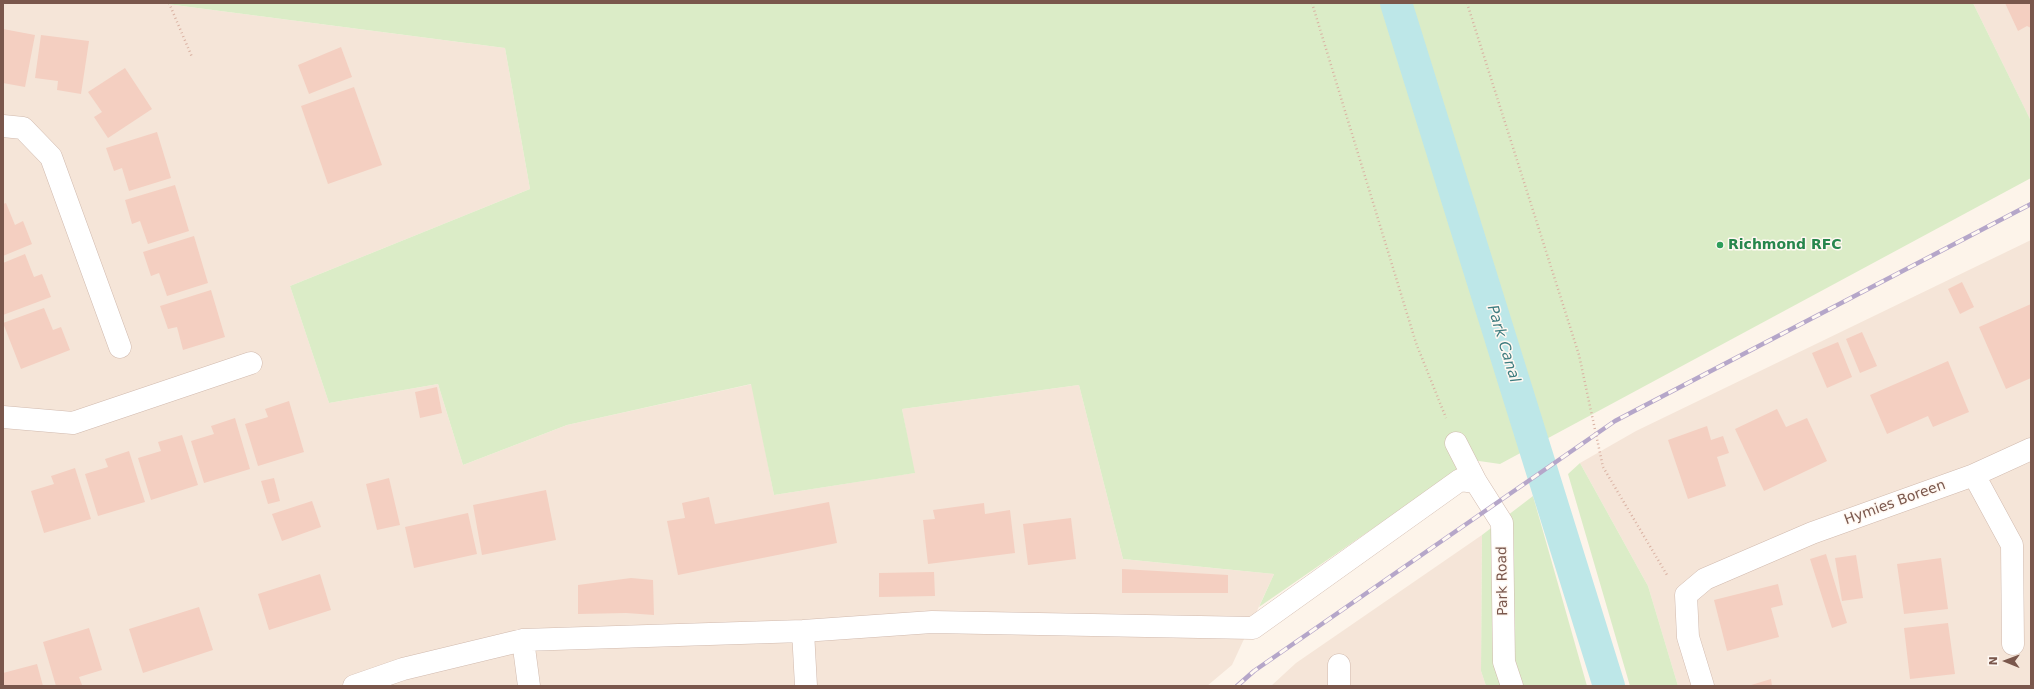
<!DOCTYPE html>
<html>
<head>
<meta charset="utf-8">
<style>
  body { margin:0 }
  #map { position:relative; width:2034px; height:689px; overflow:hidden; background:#fdf4ea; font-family:"DejaVu Sans",sans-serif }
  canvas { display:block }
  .frame { position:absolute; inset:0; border:4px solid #7a574c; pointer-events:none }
  .north { position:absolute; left:1986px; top:641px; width:40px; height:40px; -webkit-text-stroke:3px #fff8f2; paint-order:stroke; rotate:271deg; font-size:11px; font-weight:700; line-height:16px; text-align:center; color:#7a574c }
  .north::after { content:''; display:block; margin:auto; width:14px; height:18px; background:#7a574c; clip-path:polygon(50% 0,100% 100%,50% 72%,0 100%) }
</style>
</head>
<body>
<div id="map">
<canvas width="2034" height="689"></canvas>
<div class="frame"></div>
<div class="north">N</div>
</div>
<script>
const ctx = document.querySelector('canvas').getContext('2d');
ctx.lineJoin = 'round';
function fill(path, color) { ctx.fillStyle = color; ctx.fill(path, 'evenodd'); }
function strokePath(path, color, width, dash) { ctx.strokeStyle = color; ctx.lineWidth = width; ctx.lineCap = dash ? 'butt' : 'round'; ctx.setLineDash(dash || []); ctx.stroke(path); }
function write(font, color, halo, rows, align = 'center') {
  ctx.font = font + ' "DejaVu Sans",sans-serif'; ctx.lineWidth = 3; ctx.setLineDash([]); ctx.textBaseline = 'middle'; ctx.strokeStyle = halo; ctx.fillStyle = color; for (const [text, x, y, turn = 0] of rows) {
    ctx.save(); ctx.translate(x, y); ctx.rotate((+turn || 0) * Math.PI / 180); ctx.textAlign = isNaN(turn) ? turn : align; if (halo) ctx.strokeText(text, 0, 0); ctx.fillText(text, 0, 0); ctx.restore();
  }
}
fill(new Path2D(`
  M 3,3 L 159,3 L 505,48 L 530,189 L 290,286 L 329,403 L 438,384 L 463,465 L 567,425 L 752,384 L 774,495 L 914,473 L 902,409 L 1079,385 L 1123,559 L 1274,574 L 1232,665 L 1207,686 L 3,686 Z
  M 1973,3 L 2031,3 L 2031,121 L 2026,111 Z
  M 2031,240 L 2031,686 L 1678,686 L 1648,586 L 1580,463 L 1636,431 Z
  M 1482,535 L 1481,671 L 1486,686 L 1271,686 L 1296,663 Z`), '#f5e5d8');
fill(new Path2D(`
  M 159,3 L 1973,3 L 2031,121 L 2031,178 L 1500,464 L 1472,460 L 1259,607 L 1274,574 L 1123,559 L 1079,385 L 902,409 L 915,473 L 774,495 L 751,384 L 567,425 L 463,465 L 438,384 L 329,403 L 290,286 L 530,189 L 505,48 Z
  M 1580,463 L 1648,586 L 1678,686 L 1630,686 L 1568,474 Z
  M 1533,496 L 1587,686 L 1486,686 L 1481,671 L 1482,535 Z`), '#dbecc7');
strokePath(new Path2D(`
  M 1396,3 L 1609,686`), '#bde7e8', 32);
fill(new Path2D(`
  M 2005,3 L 2031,3 L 2031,28 L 2027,26 L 2018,31 Z
  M 3,29 L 35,35 L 25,87 L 3,83 Z
  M 41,35 L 89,41 L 81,94 L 57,90 L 58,81 L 35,78 Z
  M 341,47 L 352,77 L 309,94 L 298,65 Z
  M 125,68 L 152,109 L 108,138 L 94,117 L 102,112 L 88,92 Z
  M 354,87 L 382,165 L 328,184 L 301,106 Z
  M 157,132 L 171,178 L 129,191 L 122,168 L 114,171 L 106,148 Z
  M 175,185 L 189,231 L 148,244 L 140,221 L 132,224 L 125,200 Z
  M 6,203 L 15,225 L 23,221 L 32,244 L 3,256 L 3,204 Z
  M 194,236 L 208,283 L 167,296 L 159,273 L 151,276 L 143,252 Z
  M 25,254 L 34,277 L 42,274 L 51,297 L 3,315 L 3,263 Z
  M 1962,282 L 1974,307 L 1960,314 L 1948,289 Z
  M 211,290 L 225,337 L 183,350 L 177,327 L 168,329 L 160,306 Z
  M 2031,304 L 2031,378 L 2006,389 L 1979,327 Z
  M 44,308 L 53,330 L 61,327 L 70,350 L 21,369 L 3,323 Z
  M 1862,332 L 1877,366 L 1860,373 L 1846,339 Z
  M 1838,342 L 1852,377 L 1827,388 L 1812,353 Z
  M 1948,361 L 1969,412 L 1933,427 L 1928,416 L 1887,434 L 1870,395 Z
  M 437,387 L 442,413 L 420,418 L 415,392 Z
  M 289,401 L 304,452 L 258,466 L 245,424 L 268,417 L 265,409 Z
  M 1777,409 L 1786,427 L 1807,418 L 1827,461 L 1764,491 L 1735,429 Z
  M 235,418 L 250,469 L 204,483 L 191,441 L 214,434 L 211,426 Z
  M 1707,426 L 1711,440 L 1723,436 L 1729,453 L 1717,457 L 1726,486 L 1688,499 L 1668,440 Z
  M 182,435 L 198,485 L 151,500 L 138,458 L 161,451 L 158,442 Z
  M 129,451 L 145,502 L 98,516 L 85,474 L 108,467 L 105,459 Z
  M 75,468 L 91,519 L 44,533 L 31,491 L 54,484 L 51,476 Z
  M 274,478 L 280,501 L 268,504 L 261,481 Z
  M 389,478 L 400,525 L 377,530 L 366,484 Z
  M 546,490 L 556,540 L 482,555 L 473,505 Z
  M 709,497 L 715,524 L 829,502 L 837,543 L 678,575 L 667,521 L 685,518 L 682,503 Z
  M 312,501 L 321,527 L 282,541 L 272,514 Z
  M 984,503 L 985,514 L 1010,510 L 1015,553 L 928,564 L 923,520 L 935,519 L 933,510 Z
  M 468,513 L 477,554 L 414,568 L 405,527 Z
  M 1071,518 L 1076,559 L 1028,565 L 1023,524 Z
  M 1826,554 L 1847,623 L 1832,628 L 1810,559 Z
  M 1856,555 L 1863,598 L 1842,601 L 1835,558 Z
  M 1941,558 L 1948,609 L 1904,614 L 1897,564 Z
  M 1122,569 L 1228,575 L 1228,593 L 1122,593 Z
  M 934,572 L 935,596 L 879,597 L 879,573 Z
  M 320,574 L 331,610 L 269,630 L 258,594 Z
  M 631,578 L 653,580 L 654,615 L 626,613 L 578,614 L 578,585 Z
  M 1778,584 L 1783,605 L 1771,608 L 1779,637 L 1727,651 L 1714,600 Z
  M 199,607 L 213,650 L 143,673 L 129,629 Z
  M 1948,623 L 1955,674 L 1910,679 L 1904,628 Z
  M 89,628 L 102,670 L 79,677 L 82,685 L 56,686 L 43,642 Z
  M 37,664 L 43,686 L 3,686 L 3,673 Z
  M 1771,679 L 1772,686 L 1748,686 Z`), '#f4cfc1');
const minor = new Path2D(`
  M 3,126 L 23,128 L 51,157 L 120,347
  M 3,417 L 73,423 L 251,363
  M 1456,443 L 1476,482 L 1502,523 L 1504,662 L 1512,686
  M 1974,475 L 2012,545 L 2013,644
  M 803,631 L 806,686
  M 523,640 L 529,686
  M 354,686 L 403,669 L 523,640 L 803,631 L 932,622 L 1253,628 L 1460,480 L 1476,482
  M 1339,686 L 1339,665
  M 1703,686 L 1688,637 L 1686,595 L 1705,579 L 1812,533 L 1974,475 L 2031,449`);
strokePath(minor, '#d1baae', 23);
strokePath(new Path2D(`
  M 169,3 L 192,57
  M 1312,3 L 1416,343 L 1446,418
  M 1467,3 L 1579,355 L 1603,467 L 1667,575`), '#dab2a3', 2.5, [1, 3]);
strokePath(minor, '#fff', 22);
const rail = new Path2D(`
  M 1237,686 L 1254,671 L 1615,421 L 2031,204`);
strokePath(rail, '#b5a6c9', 4.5);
strokePath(rail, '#fff8f2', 3, [9]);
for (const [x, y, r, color] of [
  [1720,245,4,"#2e9e5b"]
]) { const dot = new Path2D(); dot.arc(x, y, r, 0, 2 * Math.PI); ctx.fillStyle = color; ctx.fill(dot); strokePath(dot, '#fff8f2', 1.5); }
write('bold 14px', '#27864d', '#fff8f2', [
  ["Richmond RFC",1728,245]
], 'left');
write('14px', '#7a574c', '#fff8f2', [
  ["Hymies Boreen",1895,503,-20],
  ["Park Road",1503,581,-91]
]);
write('italic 15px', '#3e7c7f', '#fff8f2', [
  ["Park Canal",1503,344,73]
]);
</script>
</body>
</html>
